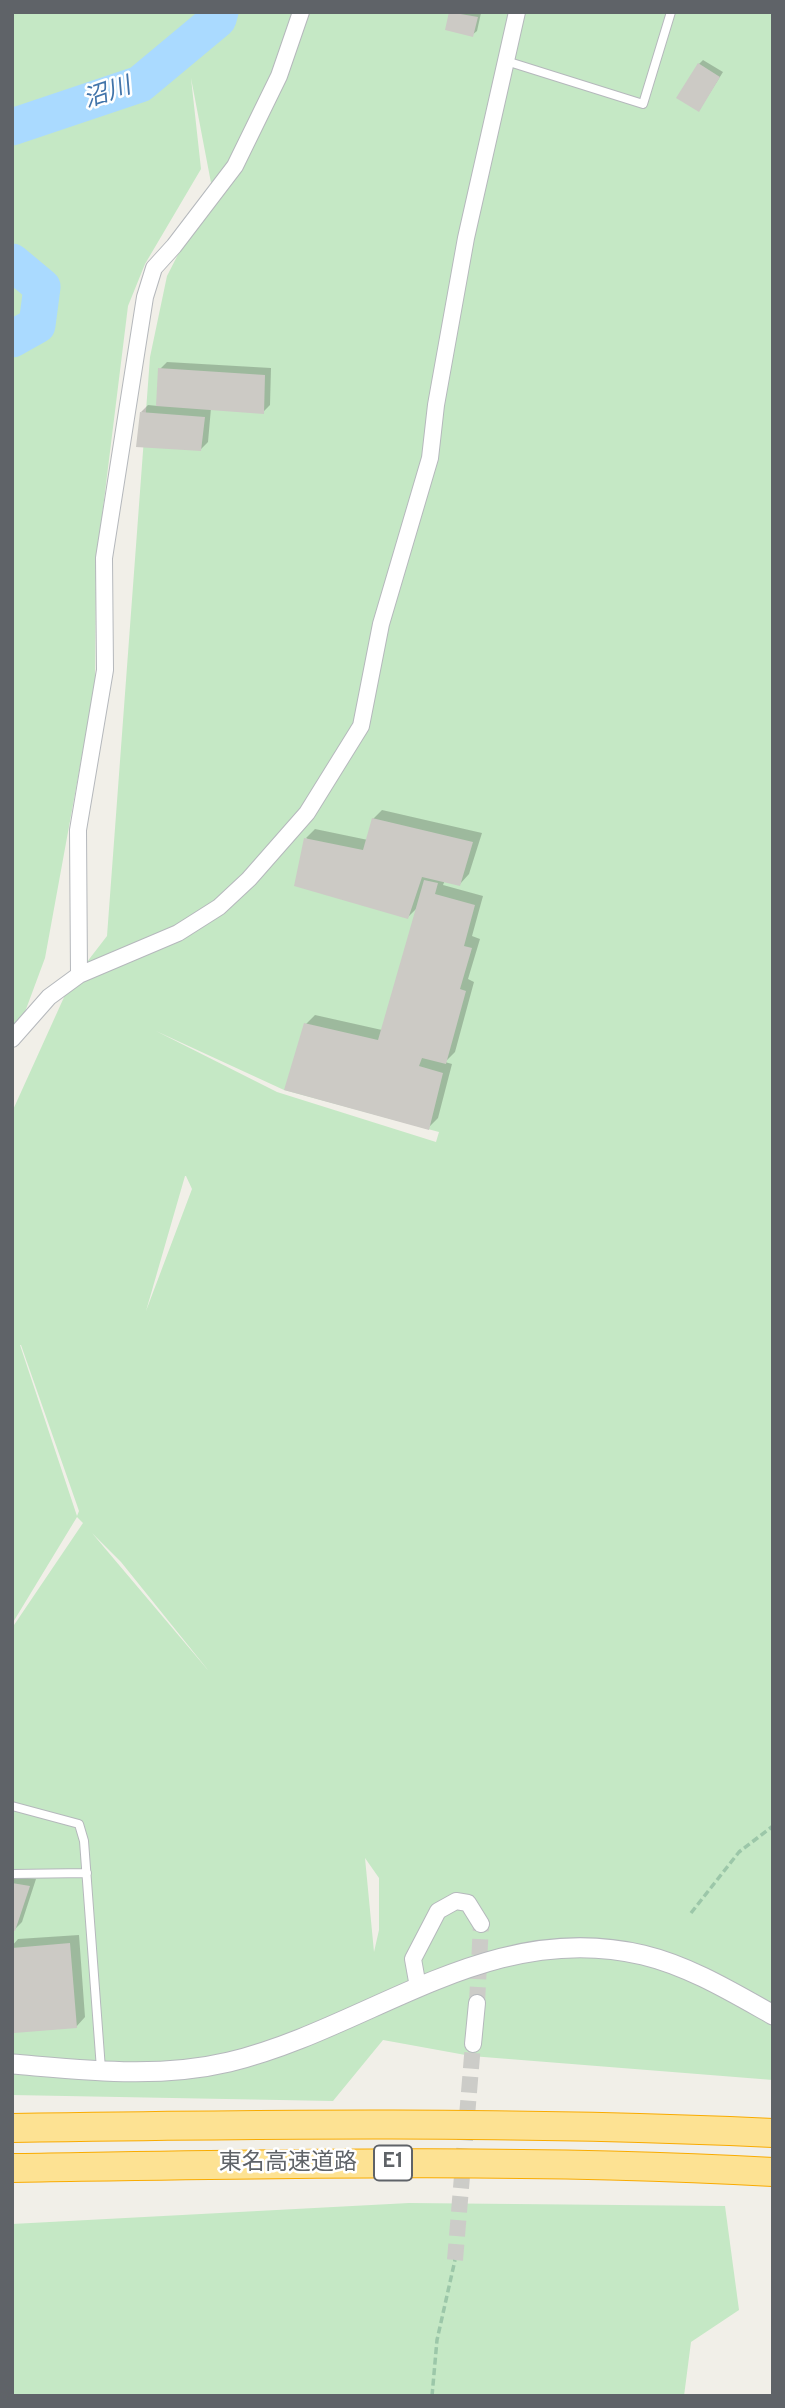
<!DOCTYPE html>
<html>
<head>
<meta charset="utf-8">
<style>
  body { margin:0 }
  #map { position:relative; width:785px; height:2408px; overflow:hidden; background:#f1efe8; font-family:Overpass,sans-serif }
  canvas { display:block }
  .frame { position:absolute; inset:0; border:14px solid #5f6368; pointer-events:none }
</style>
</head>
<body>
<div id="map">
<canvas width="785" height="2408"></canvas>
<div class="frame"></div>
</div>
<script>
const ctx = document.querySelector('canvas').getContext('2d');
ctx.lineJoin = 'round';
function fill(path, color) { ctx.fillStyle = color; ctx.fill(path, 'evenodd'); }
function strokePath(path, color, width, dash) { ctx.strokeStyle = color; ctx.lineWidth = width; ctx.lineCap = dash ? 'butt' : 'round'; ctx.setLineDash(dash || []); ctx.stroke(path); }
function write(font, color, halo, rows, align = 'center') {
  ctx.font = font + ' Overpass,"Noto Sans JP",sans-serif'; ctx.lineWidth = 5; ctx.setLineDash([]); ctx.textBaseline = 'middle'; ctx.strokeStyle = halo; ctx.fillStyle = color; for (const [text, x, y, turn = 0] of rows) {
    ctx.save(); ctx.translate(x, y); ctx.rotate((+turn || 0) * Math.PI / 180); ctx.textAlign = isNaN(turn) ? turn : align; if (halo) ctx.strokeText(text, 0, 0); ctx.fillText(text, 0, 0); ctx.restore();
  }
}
fill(new Path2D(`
  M 12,12 L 773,12 L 773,2080 L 471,2056 L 383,2040 L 333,2101 L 12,2095 L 12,1628 L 83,1523 L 77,1517 L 12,1624 L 12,1112 L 70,984 L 107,936 L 150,357 L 167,276 L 212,188 L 191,78 L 201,169 L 145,264 L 128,306 L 96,565 L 95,684 L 45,958 L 12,1047 ZM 156,1031 L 284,1090 L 439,1132 L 436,1142 L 277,1092 ZM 186,1176 L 192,1189 L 146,1311 L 185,1176 ZM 21,1345 L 79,1511 L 77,1516 L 20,1345 ZM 92,1533 L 121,1562 L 208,1670 L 207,1669 ZM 365,1858 L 379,1878 L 379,1930 L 374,1952 Z
  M 409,2203 L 725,2206 L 739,2310 L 691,2342 L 684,2396 L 12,2396 L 12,2224 Z`), '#c5e8c5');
fill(new Path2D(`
  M 451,12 L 481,13 L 477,31 L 472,35 L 447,29 Z
  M 703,60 L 723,72 L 699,110 L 699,64 Z
  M 167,362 L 271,368 L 270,405 L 263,412 L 211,408 L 208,442 L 201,449 L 141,412 L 148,405 L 158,406 L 160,369 Z
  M 382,810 L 482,833 L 469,874 L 460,884 L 445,880 L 443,885 L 483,896 L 472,936 L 480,939 L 468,979 L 474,982 L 455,1052 L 445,1062 L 452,1064 L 438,1118 L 428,1128 L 306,1024 L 315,1015 L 382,1030 L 418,907 L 408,917 L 306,838 L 315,829 L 368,840 L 373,819 Z
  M 12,1876 L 36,1879 L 22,1922 L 15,1929 L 12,1928 Z
  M 79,1935 L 85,2017 L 76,2027 L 16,2031 L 12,1946 L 18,1939 Z`), '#0003');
strokePath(new Path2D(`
  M 12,127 L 140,84 L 218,19 L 220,12
  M 12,262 L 42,287 L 37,325 L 12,339`), '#aadaff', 37);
fill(new Path2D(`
  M 449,12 L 478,17 L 473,37 L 445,30 Z
  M 698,63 L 720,77 L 699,112 L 676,98 Z
  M 158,368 L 265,375 L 264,414 L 156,406 Z
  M 140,412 L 205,417 L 201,451 L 136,447 Z
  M 372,818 L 473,842 L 460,886 L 422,877 L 408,919 L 294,886 L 304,838 L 363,850 Z
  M 424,880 L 438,883 L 435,894 L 475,905 L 464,946 L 472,948 L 460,989 L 466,991 L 446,1064 L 422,1058 L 419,1066 L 443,1073 L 429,1130 L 284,1090 L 304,1023 L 378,1040 Z
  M 12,1883 L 30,1886 L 15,1931 L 12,1930 Z
  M 70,1943 L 77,2028 L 14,2033 L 12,1948 Z`), '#cccac5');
strokePath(new Path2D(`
  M 477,2003 L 481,1924
  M 455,2260 L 473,2044`), '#ccccc8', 16, [16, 8]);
const service = new Path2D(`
  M 506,61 L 643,104 L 671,12
  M 12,1806 L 79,1824 L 84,1841 L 101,2069
  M 12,1874 L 87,1873`);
const minor = new Path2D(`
  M 79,975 L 78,830 L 105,670 L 104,558 L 145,297 L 154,268 L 174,246 L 235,166 L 279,76 L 301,12
  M 12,1039 L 49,997 L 79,975 L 178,933 L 219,907 L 249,879 L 307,813 L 361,726 L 381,624 L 430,458 L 436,405 L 466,238 L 517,12
  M 418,1987 L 413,1959 L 438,1911 L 456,1901 L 468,1903 L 481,1924
  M 473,2044 L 477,2003`);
const tertiary = new Path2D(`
  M 12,2064 C 85,2070 157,2079 229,2062 C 370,2028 489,1918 643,1955 C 689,1966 732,1992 773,2015`);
const motorway = new Path2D(`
  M 12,2128 C 266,2124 519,2121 773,2133
  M 12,2168 C 266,2164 520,2158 773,2172`);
strokePath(service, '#b5b8bc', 10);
strokePath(minor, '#b5b8bc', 18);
strokePath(tertiary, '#b5b8bc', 21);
strokePath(motorway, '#f9ab00', 30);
strokePath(new Path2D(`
  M 691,1913 L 739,1852 L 773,1826
  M 432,2396 L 437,2340 L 455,2260`), '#9cc7a9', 3.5, [7, 3.5]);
strokePath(service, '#fff', 8);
strokePath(minor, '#fff', 16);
strokePath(tertiary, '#fff', 19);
strokePath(motorway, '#fde293', 28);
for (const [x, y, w] of [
  [393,2163,38]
]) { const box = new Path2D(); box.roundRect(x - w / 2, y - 17.5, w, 35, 5); ctx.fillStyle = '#fff'; ctx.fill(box); strokePath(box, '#5f6368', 2); }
write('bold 21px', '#5f6368', null, [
  ["E1",393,2163]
]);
write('23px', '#5f6368', '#fff', [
  ["東名高速道路",288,2164]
]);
write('italic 24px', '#4174aa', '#fff', [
  ["沼川",108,95,-19]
]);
</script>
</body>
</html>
